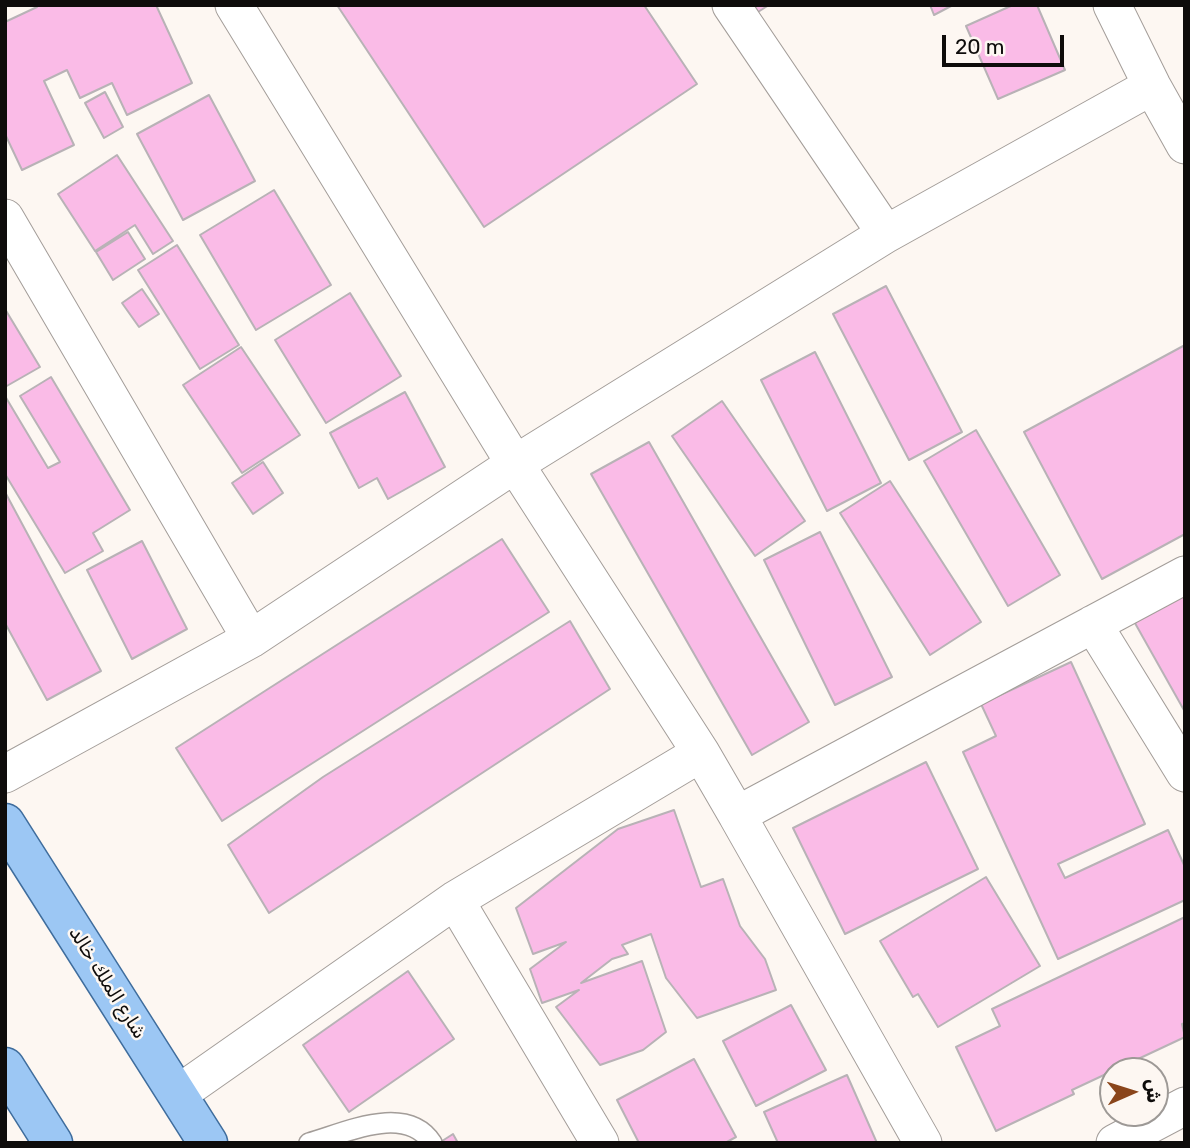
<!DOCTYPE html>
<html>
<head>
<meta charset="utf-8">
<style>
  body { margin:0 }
  #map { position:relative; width:1190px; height:1148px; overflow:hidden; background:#fdf7f2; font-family:Rubik,"Noto Sans Arabic",sans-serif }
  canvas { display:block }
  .frame { position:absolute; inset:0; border:7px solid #0e0c0b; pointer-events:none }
  .north { position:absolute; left:1099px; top:1057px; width:70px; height:70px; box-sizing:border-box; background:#fdf7f2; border:2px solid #9d9996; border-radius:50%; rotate:87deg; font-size:19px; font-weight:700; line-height:28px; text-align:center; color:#0e0c0b }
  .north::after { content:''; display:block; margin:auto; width:24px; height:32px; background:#8a451b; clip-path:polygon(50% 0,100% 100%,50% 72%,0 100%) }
  .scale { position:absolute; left:942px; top:35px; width:122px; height:32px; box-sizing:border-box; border:4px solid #0e0c0b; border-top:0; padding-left:9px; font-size:21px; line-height:24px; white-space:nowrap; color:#0e0c0b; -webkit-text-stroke:5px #fdf7f2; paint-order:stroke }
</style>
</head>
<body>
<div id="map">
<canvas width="1190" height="1148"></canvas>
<div class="frame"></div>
<div class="north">ش</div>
<div class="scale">20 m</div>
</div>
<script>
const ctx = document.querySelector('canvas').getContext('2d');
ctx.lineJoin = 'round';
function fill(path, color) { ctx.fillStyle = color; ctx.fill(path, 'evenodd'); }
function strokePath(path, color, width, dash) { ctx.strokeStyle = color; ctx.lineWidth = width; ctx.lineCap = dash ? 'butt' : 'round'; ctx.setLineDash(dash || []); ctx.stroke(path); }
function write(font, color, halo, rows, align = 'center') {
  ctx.font = font + ' Rubik,"Noto Sans Arabic",sans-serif'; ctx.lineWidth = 5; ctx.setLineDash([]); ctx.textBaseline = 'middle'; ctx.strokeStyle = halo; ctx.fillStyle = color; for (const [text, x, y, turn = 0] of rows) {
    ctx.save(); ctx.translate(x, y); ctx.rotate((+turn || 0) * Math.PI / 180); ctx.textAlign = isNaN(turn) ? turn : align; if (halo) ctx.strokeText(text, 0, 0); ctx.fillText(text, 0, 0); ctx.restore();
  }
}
const building = new Path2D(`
  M 36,5 L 156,5 L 192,83 L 127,115 L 112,83 L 80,98 L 67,70 L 44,81 L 74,145 L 22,170 L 5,134 L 5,22 L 37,7 Z
  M 337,5 L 644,5 L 697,84 L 484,227 Z
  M 754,5 L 769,5 L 758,12 Z
  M 930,5 L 953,5 L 934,15 Z
  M 1013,5 L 1037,5 L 1065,70 L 998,99 L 966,26 Z
  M 105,92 L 123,127 L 104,138 L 85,103 Z
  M 209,95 L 255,181 L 183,220 L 137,134 Z
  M 117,155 L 173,241 L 153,254 L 135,225 L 95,251 L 58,194 Z
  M 274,190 L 331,285 L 256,330 L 200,235 Z
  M 128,232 L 145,259 L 113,280 L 96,252 Z
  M 177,245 L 239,345 L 200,369 L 138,270 Z
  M 886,286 L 962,432 L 909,460 L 833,314 Z
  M 142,289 L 159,314 L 139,327 L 122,303 Z
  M 350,293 L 401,376 L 326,423 L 275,340 Z
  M 5,309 L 40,367 L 5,387 Z
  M 1185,345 L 1185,534 L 1102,579 L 1024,432 Z
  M 241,347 L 300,435 L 242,473 L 183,385 Z
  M 815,352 L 881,483 L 827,511 L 761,380 Z
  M 51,377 L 130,510 L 93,533 L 103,551 L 65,573 L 5,474 L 5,396 L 48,468 L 60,462 L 20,396 Z
  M 405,392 L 445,467 L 388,499 L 377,478 L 359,488 L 330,433 Z
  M 722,401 L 805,521 L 755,556 L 672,436 Z
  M 976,430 L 1060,575 L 1008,606 L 924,461 Z
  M 649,442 L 809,722 L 752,755 L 591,474 Z
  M 263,462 L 283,493 L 253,514 L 232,483 Z
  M 890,481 L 981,622 L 930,655 L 840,513 Z
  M 5,492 L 101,671 L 47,700 L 5,623 Z
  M 820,532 L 892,677 L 835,705 L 764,560 Z
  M 502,539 L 549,612 L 222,821 L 176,748 Z
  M 142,541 L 187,629 L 132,659 L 87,570 Z
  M 1185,589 L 1185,712 L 1131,616 Z
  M 570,621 L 610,689 L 269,913 L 228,845 L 323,777 Z
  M 1071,662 L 1145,824 L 1058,864 L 1065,878 L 1168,830 L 1185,867 L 1185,900 L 1058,959 L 963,752 L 996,736 L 981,704 Z
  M 926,762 L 978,869 L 845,934 L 793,828 Z
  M 674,810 L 701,887 L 723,879 L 740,926 L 765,959 L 776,990 L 697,1018 L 666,978 L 651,934 L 622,945 L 628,954 L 612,959 L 581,983 L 642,961 L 666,1032 L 643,1050 L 600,1065 L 556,1007 L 579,990 L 542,1003 L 530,969 L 566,942 L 533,954 L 516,908 L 618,829 Z
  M 986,877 L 1040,966 L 938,1027 L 918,994 L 913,997 L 880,941 Z
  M 1185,917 L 1185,1023 L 1182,1024 L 1185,1037 L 1072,1090 L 1074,1094 L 996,1131 L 956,1047 L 1000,1026 L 992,1009 Z
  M 408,971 L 454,1039 L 349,1112 L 303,1045 Z
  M 791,1005 L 826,1070 L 756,1106 L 723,1041 Z
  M 694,1059 L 736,1137 L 725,1143 L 639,1143 L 617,1100 Z
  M 847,1075 L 877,1143 L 778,1143 L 764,1112 Z
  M 453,1134 L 458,1143 L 439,1143 Z`);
fill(building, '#fabbe7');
strokePath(building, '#b8b2b6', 2);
const lane = new Path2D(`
  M 309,1143 C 345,1133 406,1103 432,1143`);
const street = new Path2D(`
  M 234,5 L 515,464 L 701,753
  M 731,5 L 886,234
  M 1112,5 L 1152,86 L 1185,145
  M 5,218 L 251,639
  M 1093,624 L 1185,773
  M 5,774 L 251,639 L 515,464 L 886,234 L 1152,86
  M 737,815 L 923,1143
  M 455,900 L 600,1143
  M 178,1094 L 455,900 L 701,753 L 737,815 L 1185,575
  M 1115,1143 L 1185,1106`);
const primary = new Path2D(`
  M 5,823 L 208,1143
  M 5,1067 L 53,1143`);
strokePath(lane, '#a39d99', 22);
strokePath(street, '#a39d99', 39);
strokePath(primary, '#3f6d9d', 41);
strokePath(lane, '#fff', 19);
strokePath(street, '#fff', 37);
strokePath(primary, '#9cc7f4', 38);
write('19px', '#0e0c0b', '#fdf7f2', [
  ["شارع الملك خالد",107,983,58]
]);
</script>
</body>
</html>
